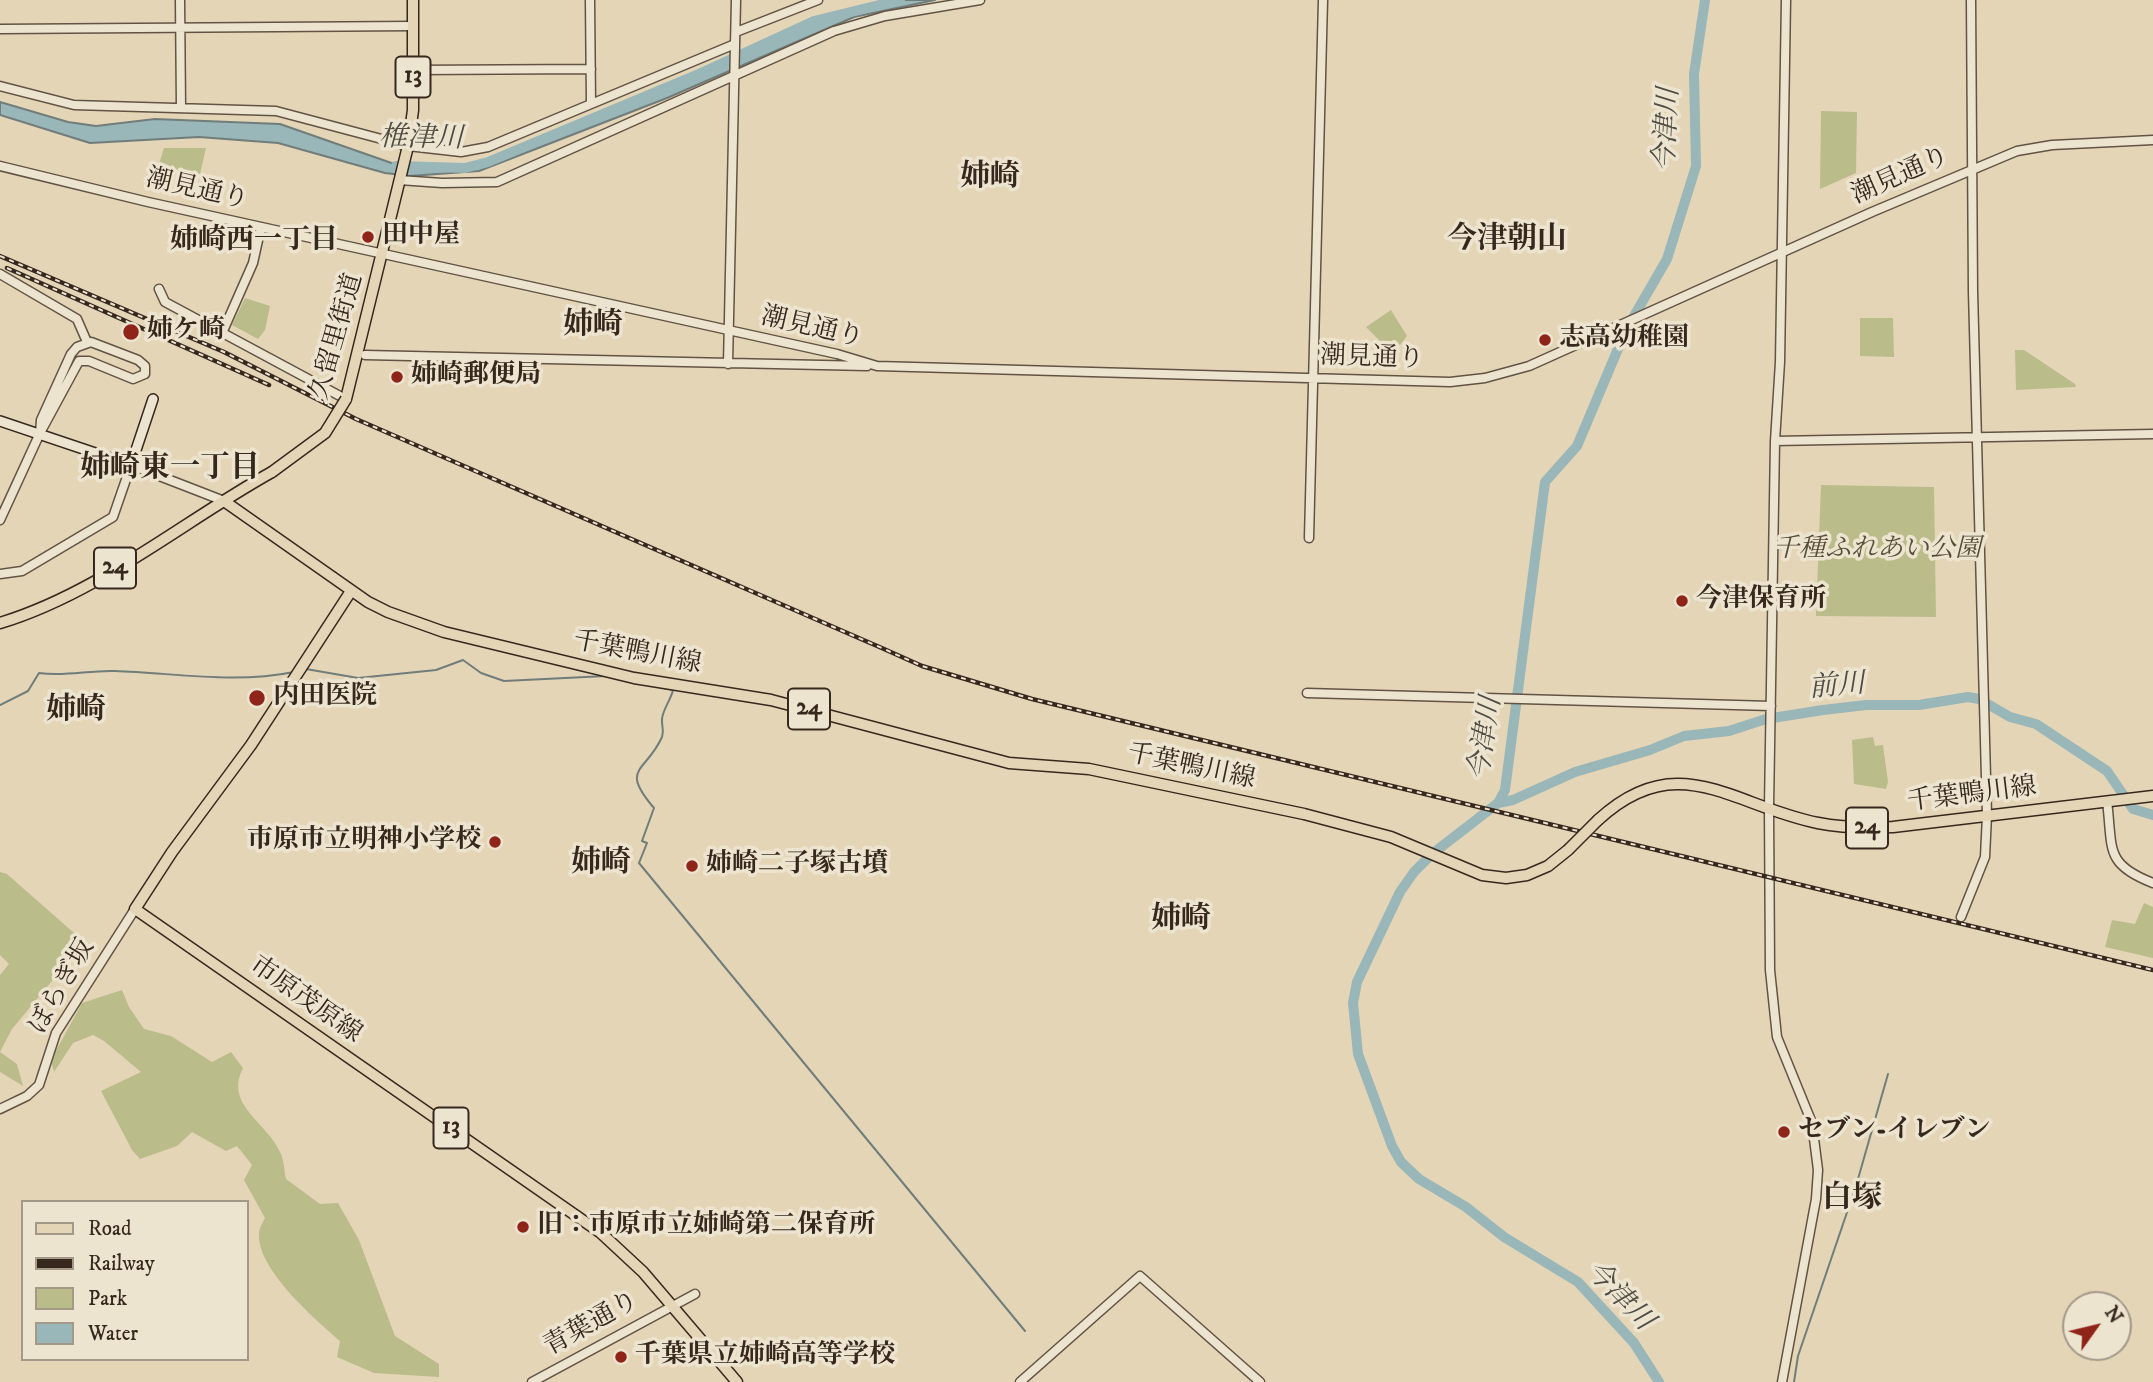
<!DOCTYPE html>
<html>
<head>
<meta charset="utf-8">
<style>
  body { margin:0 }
  #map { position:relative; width:2153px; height:1382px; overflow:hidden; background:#e4d5b7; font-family:"IM FELL DW Pica",serif }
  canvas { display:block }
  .legend { position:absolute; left:21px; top:1200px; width:228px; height:161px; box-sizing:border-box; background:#ede4d0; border:2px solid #a49988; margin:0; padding:9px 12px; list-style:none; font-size:21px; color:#36281d }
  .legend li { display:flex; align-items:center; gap:14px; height:35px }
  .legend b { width:35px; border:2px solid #a49988 }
  .north { position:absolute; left:2062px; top:1291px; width:70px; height:70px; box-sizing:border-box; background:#ede4d0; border:2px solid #a49988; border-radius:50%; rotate:56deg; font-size:19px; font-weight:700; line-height:28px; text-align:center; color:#36281d }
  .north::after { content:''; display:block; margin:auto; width:24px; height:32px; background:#8f2418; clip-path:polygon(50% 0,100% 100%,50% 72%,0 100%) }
</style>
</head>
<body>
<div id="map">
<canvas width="2153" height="1382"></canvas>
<ul class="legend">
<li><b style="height:9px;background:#e4d5b7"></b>Road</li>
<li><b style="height:9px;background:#36281d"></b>Railway</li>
<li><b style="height:19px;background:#babc8a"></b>Park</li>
<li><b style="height:19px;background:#99b6b8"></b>Water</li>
</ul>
<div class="north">N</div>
</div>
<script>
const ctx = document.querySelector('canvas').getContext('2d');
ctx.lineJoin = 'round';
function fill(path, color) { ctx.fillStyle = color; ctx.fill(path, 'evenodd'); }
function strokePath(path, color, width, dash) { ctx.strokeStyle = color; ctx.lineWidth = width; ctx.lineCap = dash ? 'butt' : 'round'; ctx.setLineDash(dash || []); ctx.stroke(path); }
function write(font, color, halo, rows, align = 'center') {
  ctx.font = font + ' "IM FELL DW Pica","Noto Serif JP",serif'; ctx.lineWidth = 7; ctx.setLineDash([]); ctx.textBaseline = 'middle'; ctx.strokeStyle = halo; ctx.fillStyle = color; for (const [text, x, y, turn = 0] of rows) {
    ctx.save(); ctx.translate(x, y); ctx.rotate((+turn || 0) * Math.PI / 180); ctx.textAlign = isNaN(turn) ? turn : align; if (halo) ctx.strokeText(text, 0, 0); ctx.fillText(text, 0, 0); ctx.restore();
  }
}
fill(new Path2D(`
  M 1821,111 L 1857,112 L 1856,173 L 1820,189 Z
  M 164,148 L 206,148 L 200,174 L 158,167 Z
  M 245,298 L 270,306 L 265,330 L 258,339 L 232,325 Z
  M 1391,310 L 1407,336 L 1393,354 L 1366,327 Z
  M 1860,318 L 1893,318 L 1894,357 L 1860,356 Z
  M 2015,350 L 2024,350 L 2075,384 L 2076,387 L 2016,390 Z
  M 1821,485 L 1934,487 L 1936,617 L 1816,616 Z
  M 1873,737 L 1875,746 L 1883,745 L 1888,782 L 1886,789 L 1854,784 L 1852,740 Z
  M 0,872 L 7,874 L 82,940 L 81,946 L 12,1029 L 0,1052 L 17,1064 L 23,1086 L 0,1072 L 0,975 L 9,964 L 0,955 Z
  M 2144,903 L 2153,907 L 2153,958 L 2105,947 L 2112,920 L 2135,924 Z
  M 122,990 L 129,1007 L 144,1029 L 171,1036 L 212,1062 L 231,1052 L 243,1068 C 224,1105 267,1122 280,1152 C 284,1159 284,1170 286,1179 L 320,1204 L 338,1203 L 359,1240 L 395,1336 L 439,1364 L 439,1377 L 374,1373 L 337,1357 L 340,1341 C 316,1320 256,1269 259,1233 C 259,1229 263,1222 265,1218 L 244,1180 L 252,1165 L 237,1146 L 226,1151 L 192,1132 L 177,1146 L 140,1159 L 132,1150 L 101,1091 L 141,1072 L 104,1041 L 93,1035 L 73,1043 L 54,1072 L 51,1060 L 82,1003 Z`), '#babc8a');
const water = new Path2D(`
  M 900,0 L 935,0 L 854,17 L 667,98 L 479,171 L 410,176 L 385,173 L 278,143 L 199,137 L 90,143 L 0,115 L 0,102 L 68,122 L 96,126 L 155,119 L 280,124 L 403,167 L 465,168 L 488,162 L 591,120 L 814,21 Z`);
fill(water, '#99b6b8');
strokePath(water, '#717d7a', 2);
strokePath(new Path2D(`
  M 306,669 L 358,678 L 436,670 L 463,660 L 481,673 L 504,681 L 606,676
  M 659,687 L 673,690 C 671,700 661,712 662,721 C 662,727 664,731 662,737 C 646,773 619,767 654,808 L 642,841 L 647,843 L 639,863 L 1025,1331
  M 0,705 L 28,691 L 39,673 C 65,677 89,670 115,671 C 175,673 234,684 294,672
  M 1794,1382 L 1798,1356 L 1856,1186 L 1888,1074`), '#717d7a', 2);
strokePath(new Path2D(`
  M 396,166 L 465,168 L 488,162 L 701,73 L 814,21 L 900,0
  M 1498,803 L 1513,800 L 1575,772 L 1650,750 L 1684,736 L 1729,731 L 1766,719 L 1823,710 L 1866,705 L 1919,705 L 1968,697 L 1979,699 L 2010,717 L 2036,724 L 2107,771 L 2133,809 L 2153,815
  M 1659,1382 L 1634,1343 L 1578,1282 L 1504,1237 L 1466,1207 L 1419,1179 L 1401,1162 L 1392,1146 L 1358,1054 L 1353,1003 L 1357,982 L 1400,892 L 1414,872 L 1432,854 L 1498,803 L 1505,790 L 1545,482 L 1577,446 L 1626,330 L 1667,259 L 1696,166 L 1694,74 L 1705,0`), '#99b6b8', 10);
const tertiary = new Path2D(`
  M 180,0 L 181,108
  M 590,0 L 591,104
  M 0,29 L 413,26
  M 736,32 L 818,0
  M 413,70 L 591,69
  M 0,86 L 74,105 L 276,111 L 408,146 L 461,152 L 488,147 L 735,44
  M 0,166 L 148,202 L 837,354 L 877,366 L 1450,382 L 1485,378 L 1529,366 L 1872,212 L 2017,151 L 2052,145 L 2153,140
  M 399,180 L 442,183 L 497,182 L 834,31 L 885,16 L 980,0
  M 0,274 L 77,319 L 87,342
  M 159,289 L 165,302 L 340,396
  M 223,331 L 253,263 L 261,227
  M 91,342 L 138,360 L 145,366 L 145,374 L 133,379 L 89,361 L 79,361 L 40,433 L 41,420 L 71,354 L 77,347 Z
  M 365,355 L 867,366
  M 728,364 L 736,0
  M 1775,441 L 2153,434
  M 0,520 L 40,433
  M 1309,538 L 1323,0
  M 0,574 L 22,571 L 113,517 L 131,465 L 224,501
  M 1307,693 L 1771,706
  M 2107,801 C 2113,849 2104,864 2153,883
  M 1961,917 L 1985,857 L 1987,815 L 1973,291 L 1971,0
  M 0,1109 L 27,1096 L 39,1085 L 56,1033 L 135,909
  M 532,1382 L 695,1294
  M 1020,1382 L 1140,1276 L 1260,1382
  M 1782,1382 L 1816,1199 L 1818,1170 L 1812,1123 L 1777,1037 L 1770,970 L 1769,807 L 1775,441 L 1780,362 L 1786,0`);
const secondary = new Path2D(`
  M 0,421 L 131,465 L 153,399`);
const primary = new Path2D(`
  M 346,399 L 408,146 L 413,110 L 413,0
  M 224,501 L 368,602 L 388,612 L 444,632 L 634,678 L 771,700 L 1009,763 L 1089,769 L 1304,814 L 1391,837 L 1482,875 L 1506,878 L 1527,875 L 1548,866 L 1568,850
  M 351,591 L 251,745 L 172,852 L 135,909 L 601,1233 L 643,1272 L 737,1382
  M 0,623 C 99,593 182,522 272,472
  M 1598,820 C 1678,746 1732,806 1818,823 C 1843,828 1868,828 1893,827 L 2153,796`);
strokePath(tertiary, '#625344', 11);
strokePath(secondary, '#36281d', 12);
strokePath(primary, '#36281d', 13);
strokePath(tertiary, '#ede4d0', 8);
strokePath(secondary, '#ede4d0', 9);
strokePath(primary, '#e4d5b7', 10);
const rail = new Path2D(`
  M 0,256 L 224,352 L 356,419 L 884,649 L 922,666 L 1032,699 L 2153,970
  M 7,268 L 269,385`);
strokePath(rail, '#36281d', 4.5);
strokePath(rail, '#ede4d0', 2, [5]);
const primaryBridge = new Path2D(`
  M 272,472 L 325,433 L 346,399
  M 1568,850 L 1598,820`);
strokePath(primaryBridge, '#36281d', 13, []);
strokePath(primaryBridge, '#e4d5b7', 10);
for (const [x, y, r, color] of [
  [368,237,7,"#8f2418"],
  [131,332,9,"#8f2418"],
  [1545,340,7,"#8f2418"],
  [397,377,7,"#8f2418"],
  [1682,601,7,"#8f2418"],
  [257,698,9,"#8f2418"],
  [495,842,7,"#8f2418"],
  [692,866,7,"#8f2418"],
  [1784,1132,7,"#8f2418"],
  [523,1227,7,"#8f2418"],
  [621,1357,7,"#8f2418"]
]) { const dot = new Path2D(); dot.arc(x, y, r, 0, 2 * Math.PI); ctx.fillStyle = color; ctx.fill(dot); strokePath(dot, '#ede4d0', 2.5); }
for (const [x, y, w] of [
  [413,77,35],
  [115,568,42],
  [809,709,42],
  [1867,828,42],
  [451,1128,35]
]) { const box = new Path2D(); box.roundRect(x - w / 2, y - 20.5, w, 41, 5); ctx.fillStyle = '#ede4d0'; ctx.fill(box); strokePath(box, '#36281d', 2); }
write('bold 24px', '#36281d', null, [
  ["13",413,77],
  ["24",115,568],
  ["24",809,709],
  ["24",1867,828],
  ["13",451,1128]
]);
write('26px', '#36281d', '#ede4d0', [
  ["潮見通り",1901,177,-24],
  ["潮見通り",197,191,13],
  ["潮見通り",812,329,13],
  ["久留里街道",338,337,-74],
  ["潮見通り",1372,359,2],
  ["千葉鴨川線",637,654,11],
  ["千葉鴨川線",1191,768,12],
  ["千葉鴨川線",1972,796,-7],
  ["ぼらぎ坂",63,987,-60],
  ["市原茂原線",305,1001,35],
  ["青葉通り",592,1325,-29]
]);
write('bold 26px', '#36281d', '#ede4d0', [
  ["田中屋",382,237],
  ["姉ケ崎",147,332],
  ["志高幼稚園",1559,340],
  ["姉崎郵便局",411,377],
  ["今津保育所",1696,601],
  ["内田医院",273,698],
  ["市原市立明神小学校",481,842,"right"],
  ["姉崎二子塚古墳",706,866],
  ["セブン-イレブン",1798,1132],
  ["旧：市原市立姉崎第二保育所",537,1227],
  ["千葉県立姉崎高等学校",635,1357]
], 'left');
write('italic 26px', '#574d38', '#ede4d0', [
  ["千種ふれあい公園",1877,551]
]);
write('italic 28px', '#4f4c44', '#ede4d0', [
  ["今津川",1669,130,-87],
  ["椎津川",421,140,1],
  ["前川",1837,688,-5],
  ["今津川",1487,739,-81],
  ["今津川",1618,1297,46]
]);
write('bold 28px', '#36281d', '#ede4d0', [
  ["姉崎西一丁目",254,242]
]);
write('bold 30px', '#36281d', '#ede4d0', [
  ["姉崎",990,179],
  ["今津朝山",1507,241],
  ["姉崎",593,327],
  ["姉崎東一丁目",170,470],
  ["姉崎",76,712],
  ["姉崎",601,865],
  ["姉崎",1181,921],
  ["白塚",1852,1200]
]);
</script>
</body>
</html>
